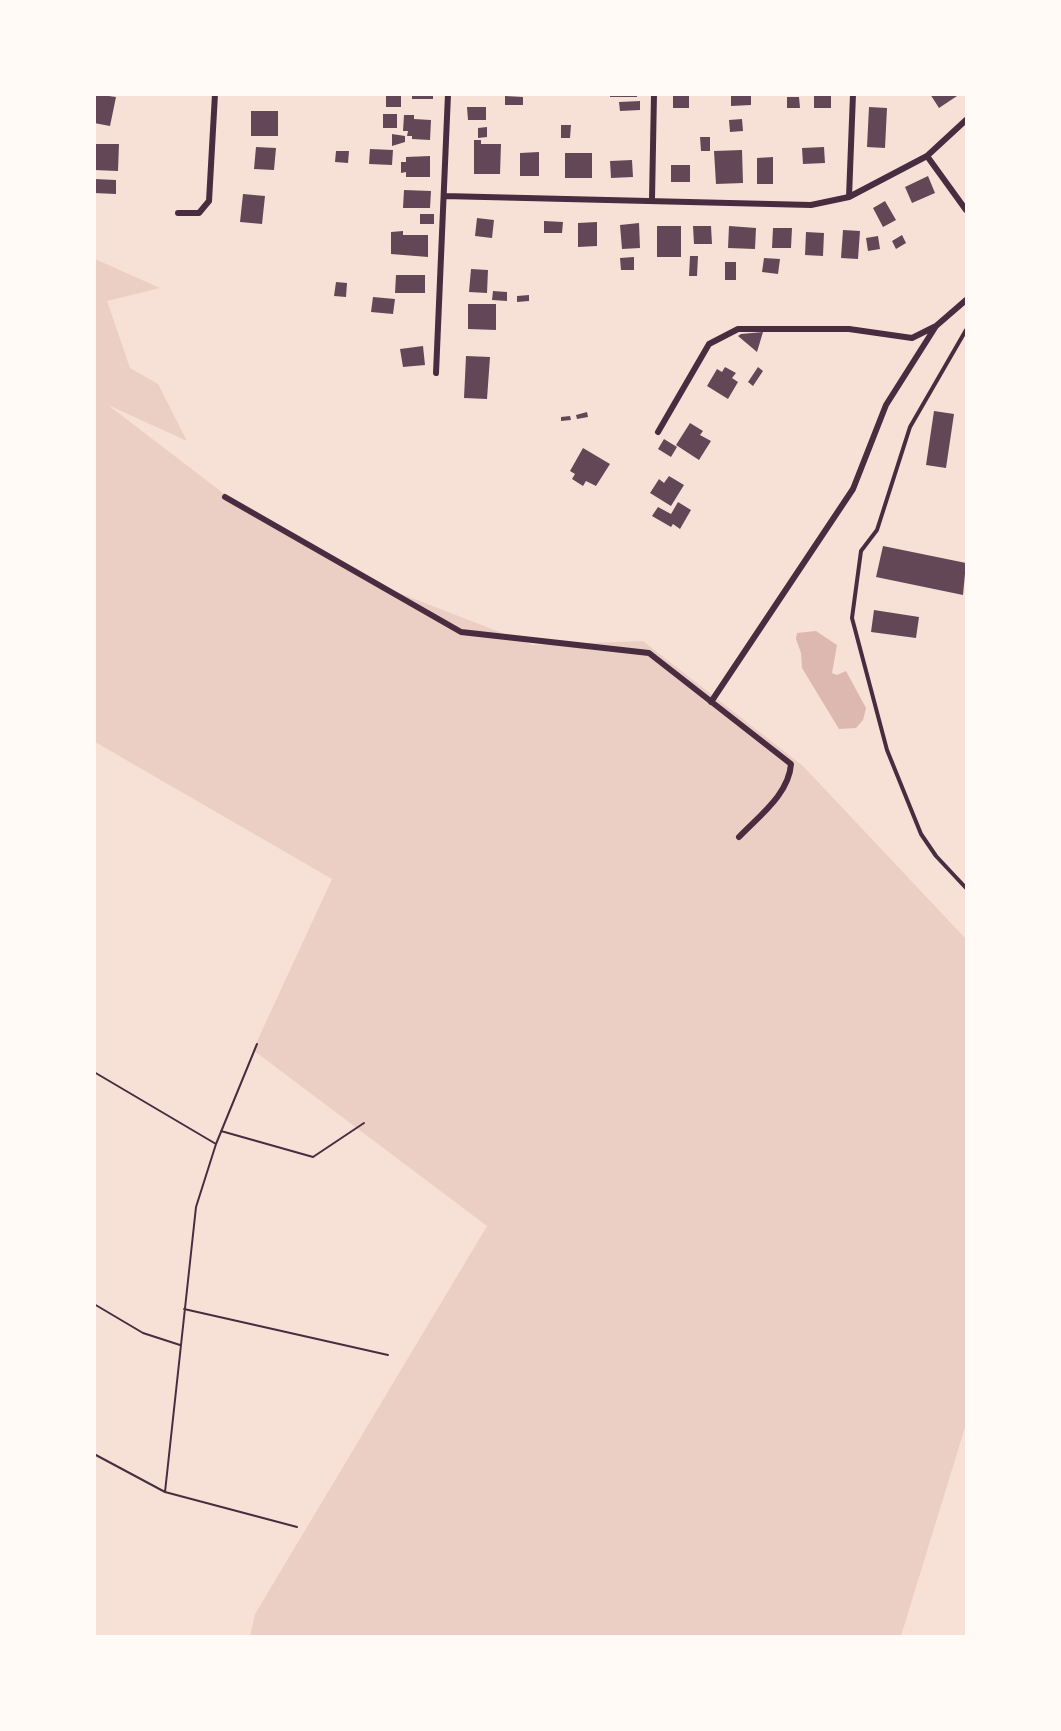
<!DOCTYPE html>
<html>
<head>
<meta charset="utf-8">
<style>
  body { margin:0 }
  #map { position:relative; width:1061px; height:1731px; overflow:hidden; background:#f7e1d7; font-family:Helvetica,sans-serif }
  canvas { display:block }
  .frame { position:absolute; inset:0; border:96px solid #fffaf5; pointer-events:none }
</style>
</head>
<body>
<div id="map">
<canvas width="1061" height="1731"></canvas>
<div class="frame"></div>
</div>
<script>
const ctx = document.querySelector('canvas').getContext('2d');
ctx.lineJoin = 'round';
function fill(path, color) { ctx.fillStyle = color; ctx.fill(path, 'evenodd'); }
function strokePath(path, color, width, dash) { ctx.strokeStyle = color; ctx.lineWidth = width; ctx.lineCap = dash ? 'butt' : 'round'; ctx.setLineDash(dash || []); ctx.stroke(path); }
fill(new Path2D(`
  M 95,259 L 160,288 L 107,301 L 130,368 L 158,384 L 187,441 L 108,405 L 227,496 L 394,591 L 533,645 L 643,641 L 803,766 L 966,939 L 966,1424 L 901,1636 L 250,1636 L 255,1614 L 487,1226 L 253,1050 L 332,879 L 95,742 Z`), '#ebcfc5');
fill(new Path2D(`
  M 816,631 L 837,645 L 832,673 L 837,675 L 846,671 L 866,708 L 863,720 L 856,728 L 839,729 L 802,668 L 801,653 L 796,639 L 797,633 Z`), '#dcb8b0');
fill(new Path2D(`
  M 94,94 L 116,97 L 110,126 L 94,123 Z
  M 386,94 L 401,94 L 401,107 L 386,107 Z
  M 412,94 L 433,94 L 433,99 L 412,99 Z
  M 610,94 L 637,94 L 637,97 L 610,97 Z
  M 673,94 L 689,94 L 689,108 L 673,108 Z
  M 731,94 L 751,94 L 751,105 L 731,106 Z
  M 814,94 L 831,94 L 831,108 L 814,108 Z
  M 930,94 L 955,94 L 957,96 L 939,108 Z
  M 505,96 L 523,97 L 523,105 L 505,105 Z
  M 787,97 L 799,97 L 800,108 L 787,108 Z
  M 640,101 L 640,110 L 620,111 L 619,102 Z
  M 467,107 L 486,107 L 486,120 L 468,120 Z
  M 869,107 L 887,108 L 885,148 L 867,147 Z
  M 251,111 L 278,111 L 278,136 L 251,136 Z
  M 383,114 L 397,114 L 397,128 L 383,128 Z
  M 404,115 L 414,115 L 414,119 L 431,120 L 430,140 L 412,139 L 412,136 L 407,136 L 408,131 L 403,131 Z
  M 742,119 L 743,131 L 730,132 L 729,120 Z
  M 561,125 L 571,125 L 570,138 L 561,138 Z
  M 487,127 L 487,137 L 478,138 L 478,128 Z
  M 392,134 L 405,136 L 405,142 L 392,146 Z
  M 700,137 L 710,137 L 710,151 L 701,151 Z
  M 474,140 L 481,140 L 481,144 L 501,144 L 500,174 L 474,174 Z
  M 94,144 L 119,144 L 118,171 L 94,170 Z
  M 256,147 L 276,148 L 274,170 L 254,169 Z
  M 824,147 L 825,163 L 803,164 L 802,148 Z
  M 370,149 L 393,150 L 392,165 L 369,164 Z
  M 742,150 L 743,183 L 716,184 L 714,151 Z
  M 336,151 L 349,151 L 348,163 L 335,162 Z
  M 539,152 L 539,176 L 520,176 L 520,153 Z
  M 565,153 L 592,153 L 592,178 L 565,178 Z
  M 430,156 L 430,177 L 406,177 L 406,172 L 401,173 L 401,162 L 406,162 L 406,157 Z
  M 773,157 L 773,184 L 757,184 L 757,158 Z
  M 632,160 L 633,177 L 611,178 L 610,161 Z
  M 671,165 L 690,165 L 690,182 L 671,182 Z
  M 928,176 L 935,193 L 912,203 L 905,187 Z
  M 94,179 L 116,180 L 116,194 L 94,193 Z
  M 404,190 L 431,191 L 430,208 L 403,208 Z
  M 243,194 L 265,196 L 262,224 L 240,222 Z
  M 885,201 L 896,220 L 883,227 L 873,208 Z
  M 420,214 L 434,214 L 434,224 L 420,224 Z
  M 477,218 L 494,220 L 492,238 L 475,236 Z
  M 544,221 L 563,222 L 562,233 L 544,233 Z
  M 597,222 L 597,246 L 578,247 L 578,223 Z
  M 639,223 L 640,248 L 622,249 L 620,225 Z
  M 657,226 L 681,226 L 681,257 L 657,257 Z
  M 693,226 L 711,226 L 712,244 L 694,244 Z
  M 729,226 L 756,228 L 755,249 L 728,248 Z
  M 773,228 L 792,228 L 791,248 L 772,248 Z
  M 843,230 L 860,231 L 858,259 L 841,258 Z
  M 403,231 L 403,235 L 428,235 L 428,257 L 391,254 L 391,232 Z
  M 806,232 L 824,233 L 823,256 L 805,255 Z
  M 902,235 L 906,243 L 896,249 L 892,241 Z
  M 878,236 L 880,249 L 868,251 L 866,238 Z
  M 690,256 L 698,256 L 697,276 L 689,276 Z
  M 634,257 L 634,270 L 621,270 L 620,258 Z
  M 764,258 L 780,259 L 778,274 L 762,272 Z
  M 725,262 L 736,262 L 736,280 L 725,280 Z
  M 471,269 L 488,270 L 487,293 L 469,292 Z
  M 396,275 L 425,275 L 425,293 L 395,293 Z
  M 336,282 L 347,283 L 346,297 L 334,296 Z
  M 493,291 L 507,292 L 507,301 L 492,300 Z
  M 529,295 L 529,301 L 517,302 L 517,296 Z
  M 373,297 L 395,299 L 393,314 L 371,312 Z
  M 468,304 L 496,304 L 496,330 L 468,329 Z
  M 763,332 L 757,352 L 738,336 L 741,334 Z
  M 423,346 L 425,365 L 403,367 L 400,349 Z
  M 466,356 L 490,357 L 487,399 L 464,398 Z
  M 725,367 L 736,373 L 732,378 L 738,382 L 728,399 L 707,386 L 717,369 L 722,372 Z
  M 758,367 L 763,371 L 753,386 L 748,382 Z
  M 934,411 L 954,414 L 946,468 L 926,465 Z
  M 587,412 L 588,417 L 577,419 L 576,415 Z
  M 570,416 L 571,420 L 561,421 L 561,417 Z
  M 690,423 L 703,431 L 700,435 L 711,441 L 699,460 L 676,445 Z
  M 664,439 L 677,447 L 671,457 L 658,449 Z
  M 583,448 L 610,464 L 596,486 L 586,481 L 583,486 L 572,479 L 575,474 L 570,471 Z
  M 669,476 L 684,485 L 671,506 L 650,493 L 659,479 L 664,483 Z
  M 678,502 L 691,510 L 680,529 L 673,524 L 671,527 L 652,516 L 658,507 L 671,514 Z
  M 883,546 L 966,563 L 963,595 L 876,577 Z
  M 874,610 L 919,617 L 916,638 L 871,632 Z`), '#644757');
strokePath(new Path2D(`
  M 94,1072 L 216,1144
  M 221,1131 L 313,1157 L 364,1123
  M 94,1304 L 143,1333 L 180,1345
  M 184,1309 L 388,1355
  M 94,1454 L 165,1492 L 297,1527
  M 165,1492 L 196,1207 L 216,1144 L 257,1044`), '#4a2c40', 2);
strokePath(new Path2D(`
  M 966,330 L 910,427 L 877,530 L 861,551 L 852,618 L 887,750 L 921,834 L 936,856 L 966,888`), '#4a2c40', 4);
strokePath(new Path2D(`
  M 927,156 L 966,210
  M 444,196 L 811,205 L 849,197 L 927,156 L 966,120
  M 849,197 L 853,94
  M 652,199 L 654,94
  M 178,213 L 199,213 L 209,201 L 215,94
  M 436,373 L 448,94
  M 658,432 L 709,344 L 738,329 L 849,329 L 912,338 L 936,326
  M 225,497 L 461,632 L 649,653 L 791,764 C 789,794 759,816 739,837
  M 711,702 L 853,489 L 886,405 L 936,326 L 966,300`), '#4a2c40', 6);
</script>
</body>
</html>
